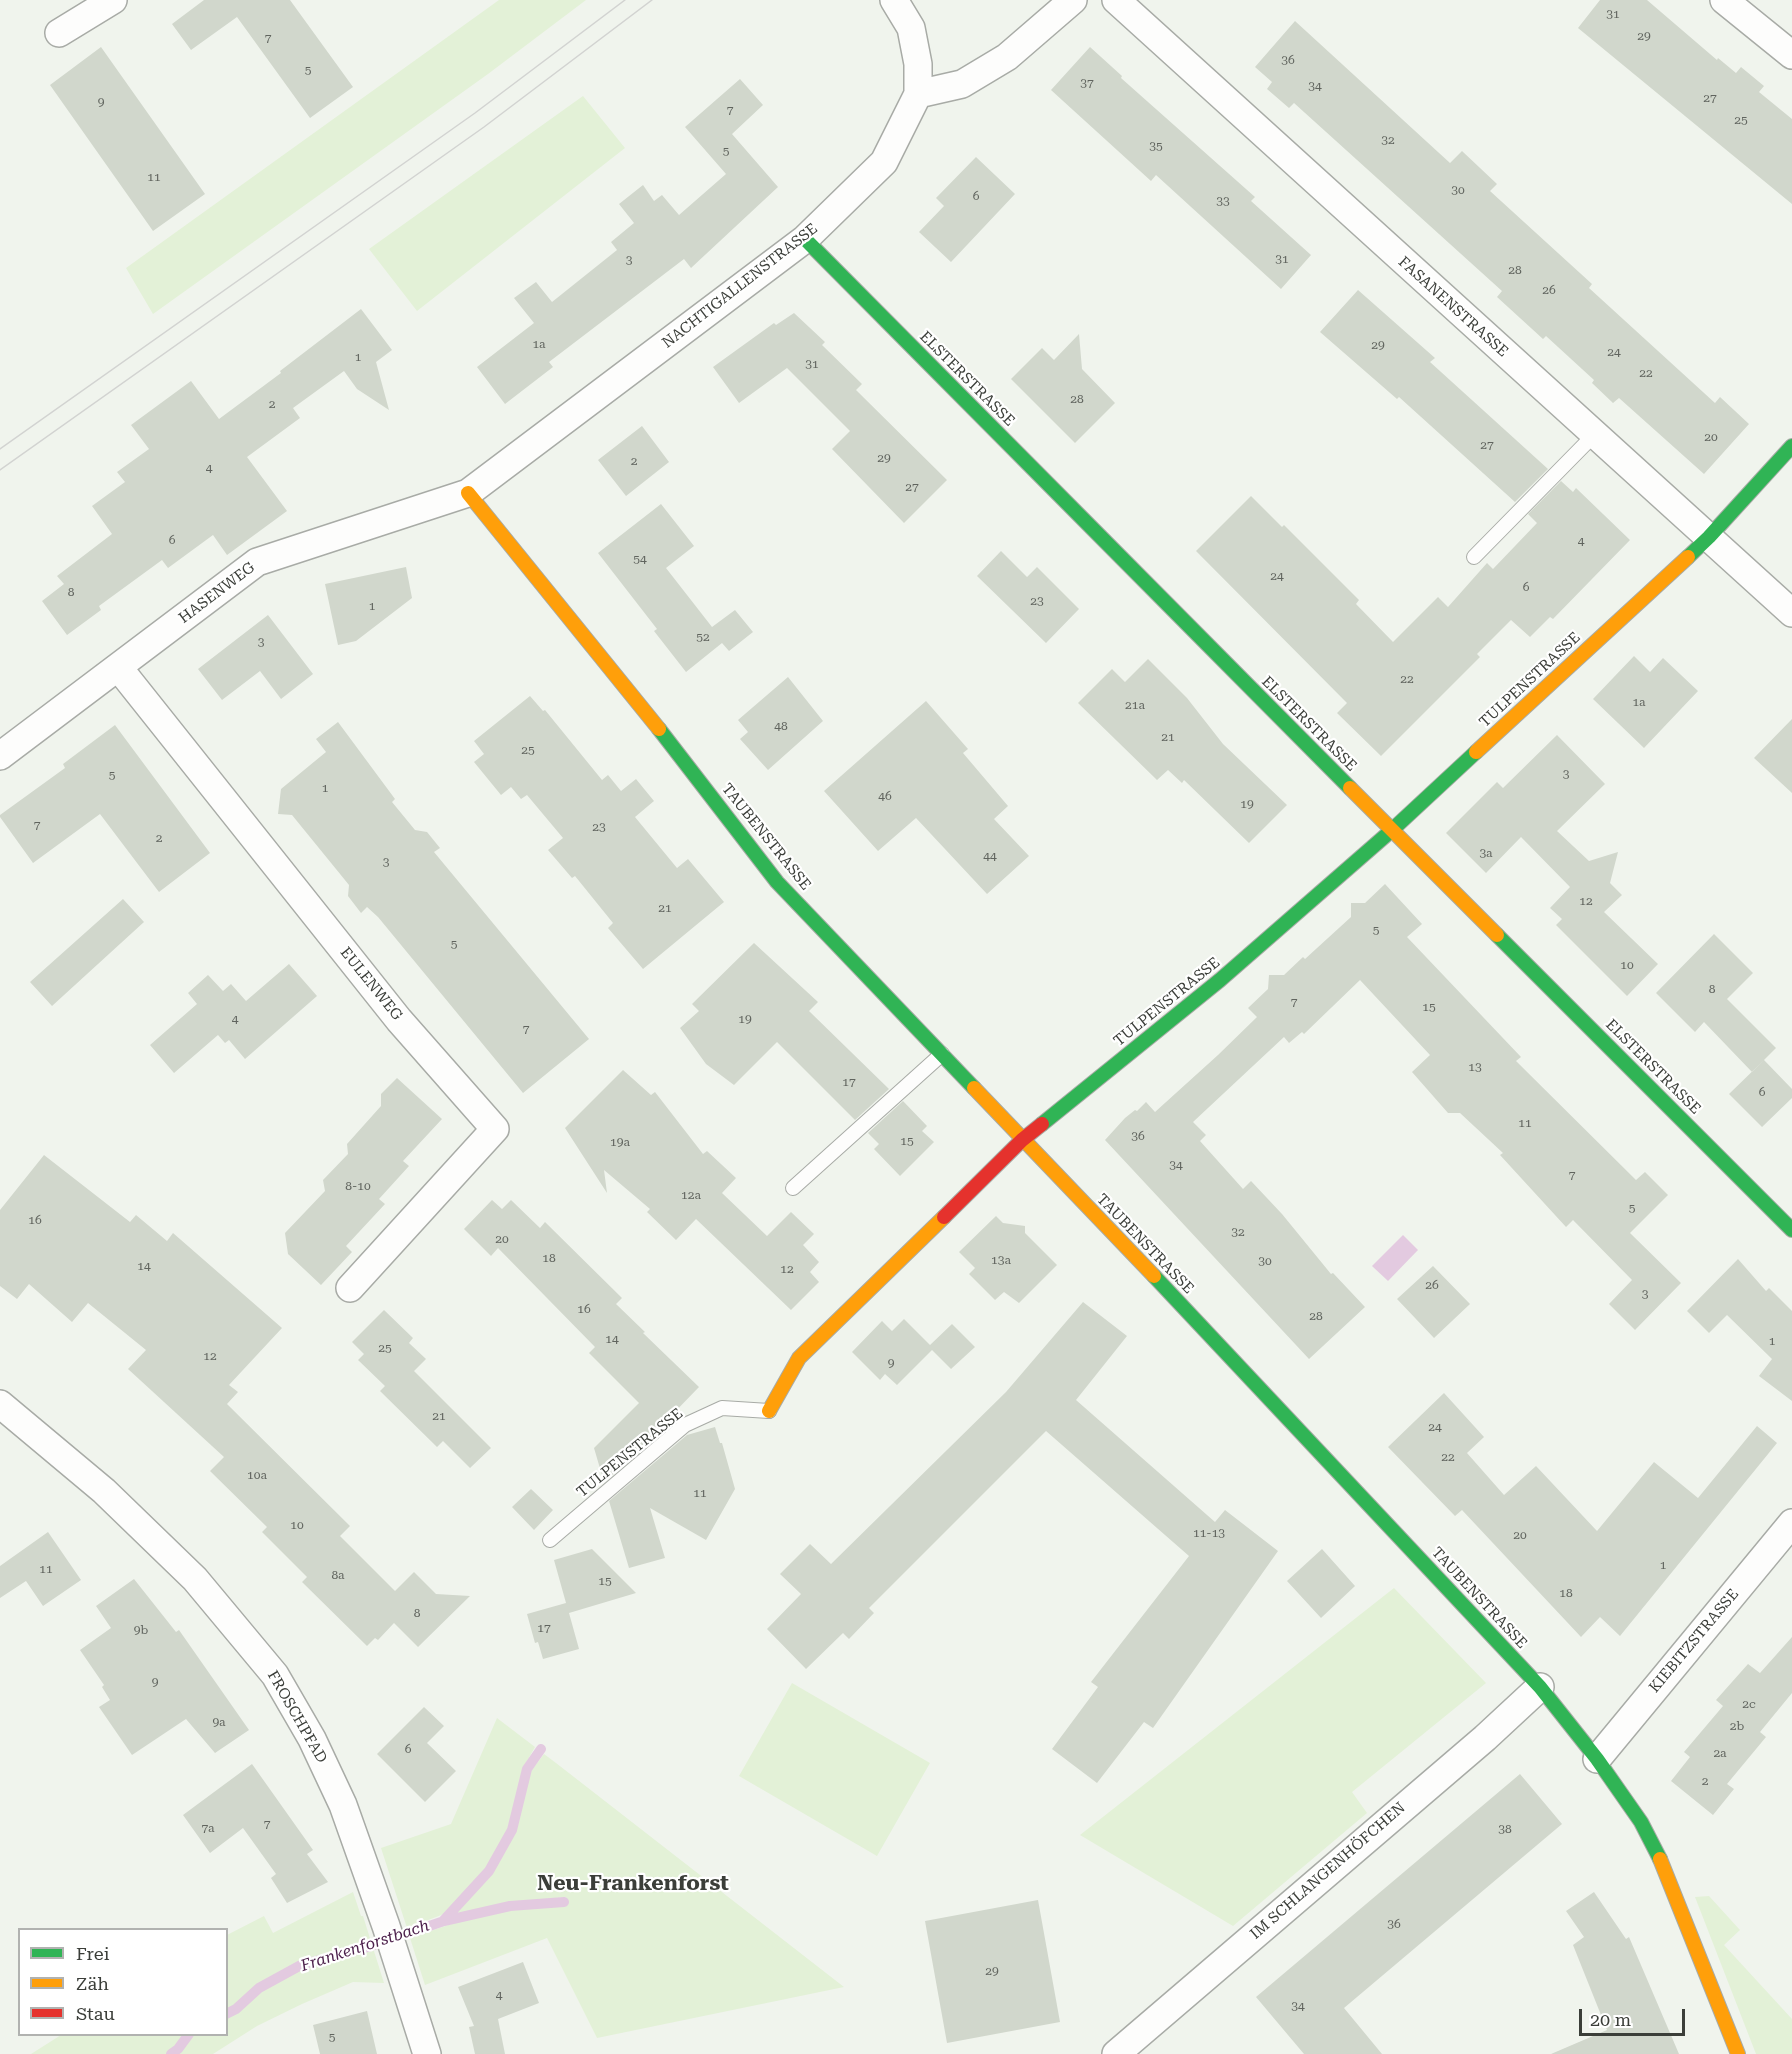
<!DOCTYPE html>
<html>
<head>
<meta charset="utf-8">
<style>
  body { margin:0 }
  #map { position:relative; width:1792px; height:2054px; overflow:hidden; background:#f0f4ed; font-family:"Roboto Serif",serif }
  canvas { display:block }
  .legend { position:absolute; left:18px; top:1928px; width:210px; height:108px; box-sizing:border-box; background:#fff; border:2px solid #b1b2b0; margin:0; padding:8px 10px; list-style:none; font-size:18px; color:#3b3e39 }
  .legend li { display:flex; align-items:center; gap:12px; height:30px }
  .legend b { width:30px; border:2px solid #b1b2b0 }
  .scale { position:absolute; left:1579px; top:2009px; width:106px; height:27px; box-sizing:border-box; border:3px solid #3b3e39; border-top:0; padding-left:8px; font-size:18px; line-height:21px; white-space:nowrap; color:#3b3e39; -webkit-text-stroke:4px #fff; paint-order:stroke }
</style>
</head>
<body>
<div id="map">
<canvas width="1792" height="2054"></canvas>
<ul class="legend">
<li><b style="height:8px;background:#30b455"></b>Frei</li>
<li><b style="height:8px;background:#ff9f0a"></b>Zäh</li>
<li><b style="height:8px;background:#e5322d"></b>Stau</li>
</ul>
<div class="scale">20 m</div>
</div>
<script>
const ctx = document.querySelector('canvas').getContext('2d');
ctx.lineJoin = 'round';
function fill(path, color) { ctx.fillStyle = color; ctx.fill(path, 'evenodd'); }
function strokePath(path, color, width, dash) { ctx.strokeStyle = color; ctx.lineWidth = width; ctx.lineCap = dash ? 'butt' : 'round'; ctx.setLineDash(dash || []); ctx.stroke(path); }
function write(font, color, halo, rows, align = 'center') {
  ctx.font = font + ' "Roboto Serif",serif'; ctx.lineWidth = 4.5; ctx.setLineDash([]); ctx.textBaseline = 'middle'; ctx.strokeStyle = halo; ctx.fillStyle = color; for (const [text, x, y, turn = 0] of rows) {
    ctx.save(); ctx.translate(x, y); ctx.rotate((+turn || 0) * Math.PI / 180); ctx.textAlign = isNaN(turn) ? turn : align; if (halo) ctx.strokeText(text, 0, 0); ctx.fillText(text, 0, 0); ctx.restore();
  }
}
fill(new Path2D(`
  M 499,0 L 586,0 L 488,74 L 153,314 L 126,268 Z
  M 583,96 L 625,148 L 417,311 L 369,249 Z
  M 1394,1588 L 1486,1683 L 1352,1792 L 1367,1813 L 1233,1926 L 1080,1835 Z
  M 792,1683 L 930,1763 L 877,1856 L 739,1776 Z
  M 497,1718 L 535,1747 L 523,1768 L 508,1829 L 486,1869 L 444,1914 L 407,1928 L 381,1848 L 451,1824 Z
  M 544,1754 L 556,1763 L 844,1987 L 597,2038 L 547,1938 L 425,1985 L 410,1938 L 457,1922 L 509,1910 L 567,1906 L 566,1897 L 508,1903 L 455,1914 L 492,1874 L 515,1832 L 531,1771 Z
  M 353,1892 L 361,1916 L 363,1916 L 384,1983 L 353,1982 L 302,2004 L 257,2026 L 213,2054 L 31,2054 L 61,2035 L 226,2034 L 227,1935 L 264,1916 L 273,1933 Z
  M 1709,1896 L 1740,1930 L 1724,1945 L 1792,2019 L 1792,2054 L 1756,2054 L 1695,1897 Z`), '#e3f1d7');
fill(new Path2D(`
  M 1403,1235 L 1418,1250 L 1388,1281 L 1372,1266 Z`), '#e3cae0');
strokePath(new Path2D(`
  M 444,1920 L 489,1871 L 512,1830 L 527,1769 L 541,1749
  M 226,2014 L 236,2009 L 259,1988 L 301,1965 L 368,1947 L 444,1921 L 510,1906 L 564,1902
  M 171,2054 L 178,2049 L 189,2034`), '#e3cae0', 10);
fill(new Path2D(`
  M 204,0 L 290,0 L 353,87 L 310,118 L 237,17 L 191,50 L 172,24 Z
  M 1600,0 L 1647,0 L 1717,60 L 1718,58 L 1736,73 L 1741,67 L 1764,86 L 1759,92 L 1792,119 L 1792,204 L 1578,28 Z
  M 1295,21 L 1450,163 L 1462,151 L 1497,184 L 1490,191 L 1592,284 L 1589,288 L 1715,403 L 1720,397 L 1749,424 L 1704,474 L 1619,398 L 1613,403 L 1592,383 L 1594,380 L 1546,336 L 1543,339 L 1497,297 L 1502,291 L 1294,103 L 1289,108 L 1267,89 L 1272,82 L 1255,67 Z
  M 101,47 L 205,194 L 153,231 L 50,85 Z
  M 1090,47 L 1122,76 L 1121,78 L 1255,197 L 1251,201 L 1311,255 L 1281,289 L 1156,175 L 1151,181 L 1051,90 Z
  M 740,79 L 763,105 L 732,134 L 778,187 L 691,268 L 684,259 L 549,362 L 553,367 L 505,404 L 477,367 L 534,323 L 514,298 L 536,282 L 552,302 L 617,250 L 611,242 L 634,223 L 619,204 L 643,185 L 654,201 L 662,195 L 679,215 L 726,174 L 685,127 Z
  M 976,157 L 1015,194 L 951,262 L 919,232 L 944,206 L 936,198 Z
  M 1358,290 L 1435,358 L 1430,362 L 1548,469 L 1515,502 L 1399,397 L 1397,399 L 1320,332 Z
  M 361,309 L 392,350 L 376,362 L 389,410 L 357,389 L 344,371 L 293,408 L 300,418 L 247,457 L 287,511 L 227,555 L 213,535 L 168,568 L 162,560 L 99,606 L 101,610 L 67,635 L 42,601 L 64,584 L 57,576 L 112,534 L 92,506 L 125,482 L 117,472 L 149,449 L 131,425 L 191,381 L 219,419 L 281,373 L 280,371 Z
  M 794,313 L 825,342 L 822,345 L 862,384 L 856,390 L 947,480 L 904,523 L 832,449 L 850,431 L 787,368 L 739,403 L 713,367 L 774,323 L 776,325 Z
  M 1079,334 L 1082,369 L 1115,403 L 1075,443 L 1011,379 L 1042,348 L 1054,360 Z
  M 642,426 L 669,462 L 626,496 L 598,460 Z
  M 1561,481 L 1573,492 L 1576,488 L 1630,540 L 1553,619 L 1550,617 L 1530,637 L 1511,620 L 1477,654 L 1480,657 L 1381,756 L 1337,713 L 1347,703 L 1196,551 L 1251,496 L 1282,527 L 1284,525 L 1359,600 L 1356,604 L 1393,642 L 1438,597 L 1448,607 L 1487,563 L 1493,569 L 1537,523 L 1528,514 Z
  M 661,504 L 694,546 L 666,568 L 712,627 L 735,610 L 753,632 L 729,651 L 722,643 L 686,672 L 654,631 L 657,629 L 598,553 Z
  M 1001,551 L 1027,577 L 1037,567 L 1079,609 L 1046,643 L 977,576 Z
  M 406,567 L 412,598 L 356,641 L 338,645 L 325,584 Z
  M 268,615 L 313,674 L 281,699 L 260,671 L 222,700 L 198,669 Z
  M 1634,656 L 1650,672 L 1663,658 L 1698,691 L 1644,748 L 1593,699 Z
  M 1148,659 L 1187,698 L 1223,744 L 1287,805 L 1249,843 L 1184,780 L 1182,783 L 1168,770 L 1157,780 L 1078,703 L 1112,669 L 1125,682 Z
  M 788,677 L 823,721 L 768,770 L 740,739 L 748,732 L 738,720 Z
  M 530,696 L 543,711 L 545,710 L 602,780 L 608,775 L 621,791 L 636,779 L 654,801 L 635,817 L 677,868 L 688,859 L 724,902 L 643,969 L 608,928 L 613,923 L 575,876 L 572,878 L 548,850 L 563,838 L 527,795 L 521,799 L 511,787 L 501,795 L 474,762 L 484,754 L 474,741 Z
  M 926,701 L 968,749 L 963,753 L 1008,806 L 994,819 L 1029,856 L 987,894 L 916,818 L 878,851 L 824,791 Z
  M 1792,719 L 1792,793 L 1754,758 Z
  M 338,722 L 395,799 L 392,802 L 415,830 L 427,832 L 440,848 L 434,852 L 589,1039 L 523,1093 L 378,917 L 367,907 L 361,913 L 348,896 L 349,885 L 292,815 L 278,814 L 281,789 L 326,752 L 316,739 Z
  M 115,725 L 210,853 L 159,892 L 100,814 L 33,863 L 0,817 L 0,815 L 65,768 L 63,764 Z
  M 1557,735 L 1605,784 L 1557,831 L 1589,861 L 1618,852 L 1610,883 L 1622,895 L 1604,912 L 1658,964 L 1627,996 L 1556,925 L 1562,919 L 1550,908 L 1570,887 L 1521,837 L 1486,873 L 1446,833 L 1497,782 L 1503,788 Z
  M 1385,884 L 1422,924 L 1407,937 L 1521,1057 L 1516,1061 L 1636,1180 L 1645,1172 L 1668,1195 L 1630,1233 L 1681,1283 L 1635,1330 L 1609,1304 L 1632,1280 L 1573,1220 L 1566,1227 L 1500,1155 L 1503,1153 L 1460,1113 L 1448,1113 L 1412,1072 L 1430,1055 L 1360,980 L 1304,1034 L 1302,1032 L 1289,1043 L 1284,1037 L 1193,1122 L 1206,1135 L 1200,1141 L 1243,1189 L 1251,1181 L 1282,1214 L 1331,1274 L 1333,1273 L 1365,1307 L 1309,1359 L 1105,1140 L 1125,1118 L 1135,1110 L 1137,1111 L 1146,1102 L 1155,1112 L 1218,1055 L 1257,1017 L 1248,1008 L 1268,989 L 1269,975 L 1284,975 L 1303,957 L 1305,959 L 1351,917 L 1351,903 L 1365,903 Z
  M 123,899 L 144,922 L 52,1006 L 30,982 Z
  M 1714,934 L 1753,973 L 1727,999 L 1776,1048 L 1752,1072 L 1704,1022 L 1695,1032 L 1656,993 Z
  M 754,943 L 818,1002 L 809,1011 L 889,1089 L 855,1120 L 777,1042 L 734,1085 L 706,1064 L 680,1028 L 699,1011 L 692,1004 Z
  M 289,964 L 317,996 L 245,1059 L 229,1040 L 225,1043 L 218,1035 L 174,1073 L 150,1045 L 197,1004 L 188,993 L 208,975 L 223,991 L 231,984 L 246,1001 Z
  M 1764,1060 L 1792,1089 L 1792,1098 L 1762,1127 L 1729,1094 Z
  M 623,1070 L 651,1095 L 655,1092 L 703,1154 L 707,1151 L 736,1178 L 722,1193 L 767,1236 L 791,1212 L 814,1234 L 803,1245 L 819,1262 L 810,1272 L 819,1282 L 791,1310 L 696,1219 L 676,1240 L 647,1212 L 650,1209 L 604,1170 L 607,1193 L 565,1128 Z
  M 397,1078 L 442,1119 L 403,1161 L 409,1166 L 379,1199 L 385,1204 L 346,1246 L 352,1252 L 321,1285 L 288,1254 L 285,1233 L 325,1191 L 323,1180 L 348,1154 L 347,1144 L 381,1106 L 381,1094 Z
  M 903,1101 L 927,1126 L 922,1131 L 934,1142 L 900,1176 L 874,1149 L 879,1144 L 868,1133 Z
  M 44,1155 L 130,1222 L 136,1215 L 167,1241 L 173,1233 L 282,1328 L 229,1385 L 238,1392 L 227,1404 L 350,1526 L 340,1536 L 395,1591 L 414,1572 L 436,1594 L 470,1596 L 418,1647 L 394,1623 L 378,1640 L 375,1638 L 367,1646 L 302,1582 L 307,1577 L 262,1532 L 267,1527 L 210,1471 L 224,1457 L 128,1369 L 146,1350 L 88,1303 L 72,1322 L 29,1284 L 17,1299 L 0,1286 L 0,1210 Z
  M 492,1200 L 502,1209 L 511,1200 L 540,1228 L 545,1222 L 622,1298 L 616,1304 L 645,1332 L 643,1333 L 699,1387 L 637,1451 L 643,1449 L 604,1482 L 594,1448 L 639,1403 L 589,1353 L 595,1347 L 498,1248 L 491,1256 L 464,1229 Z
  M 996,1216 L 1003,1223 L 1025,1226 L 1025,1233 L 1057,1265 L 1019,1303 L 1004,1292 L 995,1300 L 969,1274 L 975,1268 L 959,1252 Z
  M 1738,1259 L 1766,1291 L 1769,1288 L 1792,1311 L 1792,1401 L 1759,1376 L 1772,1359 L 1727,1315 L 1709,1333 L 1687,1311 Z
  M 1433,1266 L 1470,1304 L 1434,1338 L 1397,1299 Z
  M 1083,1302 L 1127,1336 L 1076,1400 L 1215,1522 L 1225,1510 L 1278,1551 L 1153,1728 L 1144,1722 L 1097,1783 L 1052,1749 L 1098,1687 L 1091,1682 L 1189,1556 L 1046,1431 L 869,1608 L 874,1613 L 849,1639 L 843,1633 L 806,1669 L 767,1629 L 801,1594 L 780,1574 L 810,1544 L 831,1564 L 1006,1392 Z
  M 384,1310 L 413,1338 L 409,1343 L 426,1359 L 414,1371 L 491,1448 L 470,1468 L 443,1441 L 437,1447 L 380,1391 L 385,1386 L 358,1360 L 364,1354 L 352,1342 Z
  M 904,1319 L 930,1345 L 952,1324 L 975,1347 L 951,1369 L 932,1350 L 897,1385 L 885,1374 L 880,1380 L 852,1352 L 882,1321 L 892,1331 Z
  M 1444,1393 L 1484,1437 L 1467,1453 L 1504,1495 L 1536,1466 L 1597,1531 L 1654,1462 L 1698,1498 L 1757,1426 L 1777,1443 L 1620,1636 L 1600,1617 L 1581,1637 L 1462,1510 L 1455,1516 L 1388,1447 Z
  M 715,1427 L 720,1443 L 722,1443 L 735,1489 L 706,1540 L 650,1508 L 665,1558 L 629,1568 L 609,1501 L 687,1435 Z
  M 531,1489 L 553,1510 L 534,1530 L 512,1507 Z
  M 48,1532 L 81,1580 L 43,1606 L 26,1581 L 0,1598 L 0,1566 Z
  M 592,1549 L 636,1593 L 569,1613 L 579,1649 L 543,1659 L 538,1642 L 535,1643 L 527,1614 L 566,1603 L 554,1560 Z
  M 1322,1549 L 1355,1586 L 1321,1618 L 1287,1581 Z
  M 134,1579 L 176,1632 L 179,1630 L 249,1730 L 215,1753 L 186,1719 L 132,1755 L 99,1707 L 110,1700 L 102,1687 L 104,1685 L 80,1650 L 111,1628 L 96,1606 Z
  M 1792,1637 L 1792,1693 L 1760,1732 L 1766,1737 L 1727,1784 L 1734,1789 L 1713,1815 L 1671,1781 L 1690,1757 L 1684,1752 L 1723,1706 L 1716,1700 L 1748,1664 L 1760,1673 Z
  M 424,1707 L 444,1726 L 427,1743 L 456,1771 L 425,1802 L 377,1754 Z
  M 252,1764 L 313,1850 L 307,1854 L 328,1882 L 287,1903 L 271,1878 L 276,1874 L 243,1828 L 210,1853 L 183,1815 Z
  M 1520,1774 L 1562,1824 L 1344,2008 L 1382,2054 L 1304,2054 L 1256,1997 Z
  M 1594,1892 L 1626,1939 L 1629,1937 L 1679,2054 L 1551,2054 L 1607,2030 L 1573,1945 L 1584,1937 L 1566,1911 Z
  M 1038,1900 L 1060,2022 L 947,2043 L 925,1921 Z
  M 523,1962 L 539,2003 L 498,2019 L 505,2054 L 475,2054 L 469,2027 L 474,2026 L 458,1987 Z
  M 367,2011 L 377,2054 L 320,2054 L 313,2025 Z`), '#d1d7cc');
const lane = new Path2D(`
  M 1474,557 L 1594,435
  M 793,1188 L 942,1054
  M 550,1540 L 685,1425 L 722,1408 L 769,1411`);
const street = new Path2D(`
  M 1116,0 L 1792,613
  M 1724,0 L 1792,55
  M 59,33 L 113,0
  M 918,94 L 962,84 L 1007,57 L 1073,0
  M 118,667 L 399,1020 L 495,1129 L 350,1288
  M 0,756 L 257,562 L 468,493 L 805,239 L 884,162 L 918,94 L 918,64 L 911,28 L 894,0
  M 0,1404 L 104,1491 L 195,1579 L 275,1675 L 312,1739 L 343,1805 L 386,1926 L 427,2054
  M 1597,1759 L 1792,1523
  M 1116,2054 L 1485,1738 L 1540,1687`);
const fast = new Path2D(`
  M 805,239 L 1350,788
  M 1688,557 L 1709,537 L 1792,446
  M 659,729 L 777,882 L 974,1088
  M 1497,935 L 1792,1230
  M 1042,1124 L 1220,980 L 1392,830 L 1476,752
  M 1154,1276 L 1540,1687 L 1597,1759 L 1641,1822 L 1660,1859`);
const slow = new Path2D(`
  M 468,493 L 659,729
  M 1476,752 L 1688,557
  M 1350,788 L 1497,935
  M 974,1088 L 1154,1276
  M 769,1411 L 799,1358 L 944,1217
  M 1660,1859 L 1738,2054`);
const jam = new Path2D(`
  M 944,1217 L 1022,1140 L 1042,1124`);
strokePath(lane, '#a8aba6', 16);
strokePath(street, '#a8aba6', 30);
strokePath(fast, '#a8aba6', 16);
strokePath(slow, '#a8aba6', 16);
strokePath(jam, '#a8aba6', 16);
strokePath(lane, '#fdfdfc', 14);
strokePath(street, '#fdfdfc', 27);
strokePath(fast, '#30b455', 14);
strokePath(slow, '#ff9f0a', 14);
strokePath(jam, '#e5322d', 14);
strokePath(new Path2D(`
  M 0,449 L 475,113 L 625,0
  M 0,470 L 484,127 L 652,0`), '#d2d3d1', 1.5);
write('12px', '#60645e', null, [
  ["31",1613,14],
  ["29",1644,36],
  ["7",268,38],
  ["36",1288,60],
  ["5",308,70],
  ["37",1087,83],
  ["34",1315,86],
  ["27",1710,98],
  ["9",101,102],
  ["7",730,110],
  ["25",1741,120],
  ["32",1388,140],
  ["35",1156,146],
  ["5",726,151],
  ["11",154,177],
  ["30",1458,190],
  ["6",976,196],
  ["33",1223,201],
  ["31",1282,259],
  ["3",629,260],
  ["28",1515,270],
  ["26",1549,290],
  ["1a",539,344],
  ["29",1378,345],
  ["24",1614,352],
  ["1",358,357],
  ["31",812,364],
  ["22",1646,373],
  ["28",1077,399],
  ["2",272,404],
  ["20",1711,437],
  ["27",1487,445],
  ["29",884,458],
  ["2",634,461],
  ["4",209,468],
  ["27",912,487],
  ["6",172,540],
  ["4",1581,541],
  ["54",640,559],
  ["24",1277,576],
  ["6",1526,587],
  ["8",71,592],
  ["23",1037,601],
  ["1",372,606],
  ["52",703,637],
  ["3",261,642],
  ["22",1407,679],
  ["1a",1639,702],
  ["21a",1135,705],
  ["48",781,726],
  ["21",1168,737],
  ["25",528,750],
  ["3",1566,774],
  ["5",112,775],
  ["1",325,788],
  ["46",885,796],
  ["19",1247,804],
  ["7",37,825],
  ["23",599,827],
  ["2",159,838],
  ["3a",1486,853],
  ["44",990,856],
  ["3",386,862],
  ["12",1586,901],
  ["21",665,908],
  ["5",1376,930],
  ["5",454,944],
  ["10",1627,965],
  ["8",1712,989],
  ["7",1294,1002],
  ["15",1429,1007],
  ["4",235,1019],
  ["19",745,1019],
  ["7",526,1029],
  ["13",1475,1067],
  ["17",849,1082],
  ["6",1762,1092],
  ["11",1525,1123],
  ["36",1138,1136],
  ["15",907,1141],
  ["19a",620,1142],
  ["34",1176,1165],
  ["7",1572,1175],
  ["8-10",358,1186],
  ["12a",691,1195],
  ["5",1632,1208],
  ["16",35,1220],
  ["32",1238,1232],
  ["20",502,1239],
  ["18",549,1258],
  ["13a",1001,1260],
  ["30",1265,1261],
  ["14",144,1266],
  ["12",787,1269],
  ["26",1432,1285],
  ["3",1645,1294],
  ["16",584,1309],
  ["28",1316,1316],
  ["14",612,1339],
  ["1",1772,1341],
  ["25",385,1348],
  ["12",210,1356],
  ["9",891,1363],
  ["21",439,1416],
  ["24",1435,1427],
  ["22",1448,1457],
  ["10a",257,1475],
  ["11",700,1493],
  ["10",297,1525],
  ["11-13",1209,1533],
  ["20",1520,1535],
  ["1",1663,1565],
  ["11",46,1569],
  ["8a",338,1575],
  ["15",605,1581],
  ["18",1566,1593],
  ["8",417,1613],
  ["17",544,1628],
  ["9b",141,1630],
  ["9",155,1682],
  ["2c",1749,1704],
  ["9a",219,1722],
  ["2b",1737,1726],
  ["6",408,1749],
  ["2a",1720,1753],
  ["2",1705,1781],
  ["7",267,1824],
  ["7a",208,1828],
  ["38",1505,1829],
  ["36",1394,1924],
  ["29",992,1971],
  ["4",499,1995],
  ["34",1298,2006],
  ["5",332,2037]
]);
write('15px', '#3b3e39', '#fff', [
  ["NACHTIGALLENSTRASSE",740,286,-38],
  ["FASANENSTRASSE",1453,307,42],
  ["ELSTERSTRASSE",967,379,45],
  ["HASENWEG",217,593,-37],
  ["TULPENSTRASSE",1530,680,-43],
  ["ELSTERSTRASSE",1309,724,45],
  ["TAUBENSTRASSE",766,837,51],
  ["EULENWEG",371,984,51],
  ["TULPENSTRASSE",1167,1002,-39],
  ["ELSTERSTRASSE",1653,1067,45],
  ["TAUBENSTRASSE",1145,1244,46],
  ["TULPENSTRASSE",630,1453,-39],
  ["TAUBENSTRASSE",1479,1598,47],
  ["KIEBITZSTRASSE",1694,1641,-50],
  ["FROSCHPFAD",297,1717,60],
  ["IM SCHLANGENHÖFCHEN",1328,1871,-41]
]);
write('italic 16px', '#4d214c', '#fff', [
  ["Frankenforstbach",365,1946,-18]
]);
write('bold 21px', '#3b3e39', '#fff', [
  ["Neu-Frankenforst",633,1884]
]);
</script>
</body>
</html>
